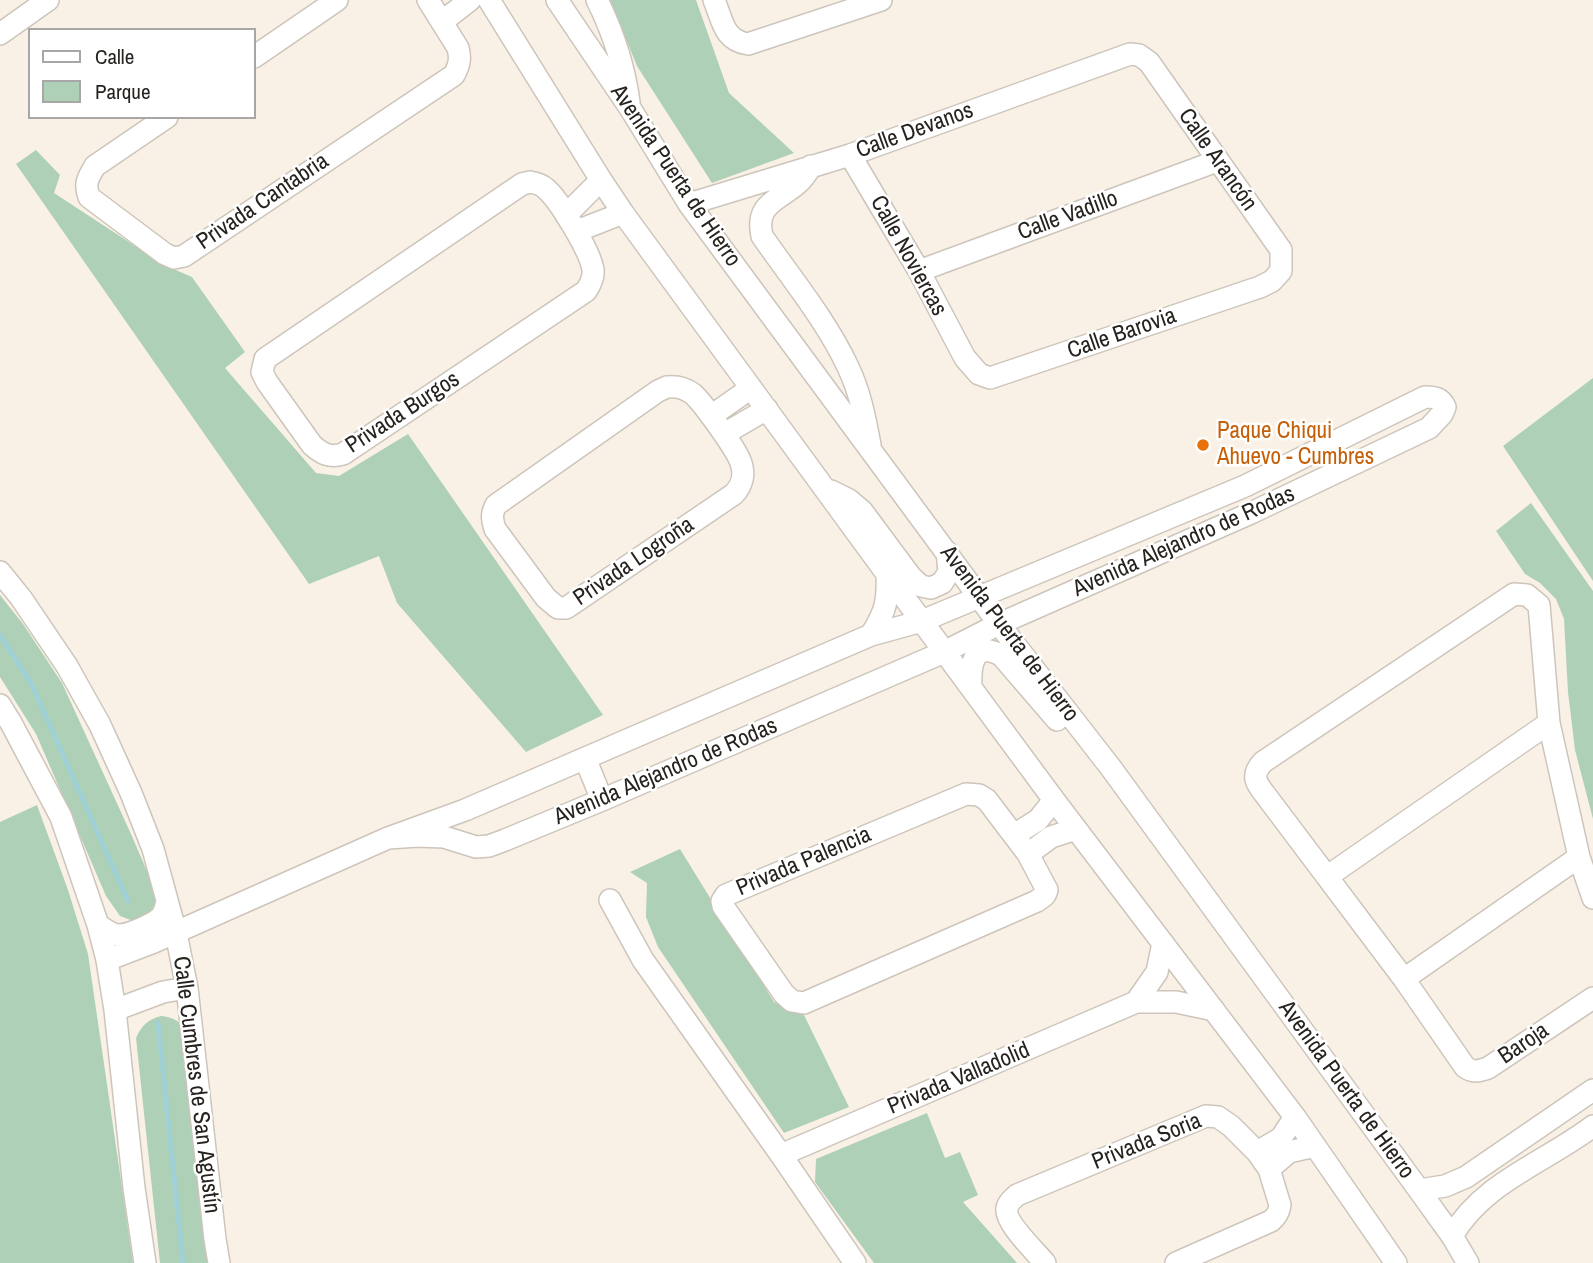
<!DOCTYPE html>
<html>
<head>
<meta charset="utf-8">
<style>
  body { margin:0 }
  #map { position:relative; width:1593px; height:1263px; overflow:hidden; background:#faf1e6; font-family:"Archivo Narrow",sans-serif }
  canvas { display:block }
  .legend { position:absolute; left:28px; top:28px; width:228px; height:91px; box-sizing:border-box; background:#fff; border:2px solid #a8a7a5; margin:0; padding:9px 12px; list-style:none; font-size:21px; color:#26231f }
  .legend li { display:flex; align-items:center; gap:14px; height:35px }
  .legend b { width:35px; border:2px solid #a8a7a5 }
</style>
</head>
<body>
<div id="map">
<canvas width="1593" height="1263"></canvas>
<ul class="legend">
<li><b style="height:9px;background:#fff"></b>Calle</li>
<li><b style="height:19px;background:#add0b7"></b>Parque</li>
</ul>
</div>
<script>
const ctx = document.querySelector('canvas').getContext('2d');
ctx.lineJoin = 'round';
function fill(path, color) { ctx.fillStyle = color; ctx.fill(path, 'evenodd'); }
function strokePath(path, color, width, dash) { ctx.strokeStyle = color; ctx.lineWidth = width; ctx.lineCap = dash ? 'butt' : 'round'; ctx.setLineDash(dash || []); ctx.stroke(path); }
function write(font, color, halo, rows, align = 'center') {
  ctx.font = font + ' "Archivo Narrow",sans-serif'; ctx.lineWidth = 5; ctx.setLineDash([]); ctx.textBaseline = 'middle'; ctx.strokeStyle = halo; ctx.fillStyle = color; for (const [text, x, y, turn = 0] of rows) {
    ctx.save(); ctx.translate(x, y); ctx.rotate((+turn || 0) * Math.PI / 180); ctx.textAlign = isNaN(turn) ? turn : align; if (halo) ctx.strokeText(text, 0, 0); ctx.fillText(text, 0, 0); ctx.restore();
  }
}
fill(new Path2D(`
  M 610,0 L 696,0 L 729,93 L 794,153 L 712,183 L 637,66 Z
  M 36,150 L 60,175 L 54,193 L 164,265 L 192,277 L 245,352 L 225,368 L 316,473 L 339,476 L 408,434 L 603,715 L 526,752 L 397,603 L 379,556 L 309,584 L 16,164 Z
  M 1593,378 L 1593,581 L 1503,446 Z
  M 1531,503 L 1593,591 L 1593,819 L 1575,750 L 1568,692 L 1564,619 L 1556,599 L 1540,583 L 1525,574 L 1496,531 Z
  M 0,595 L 23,624 L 62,683 L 131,834 L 159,899 L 141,924 L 120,916 L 106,896 L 36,734 L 0,677 Z
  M 37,805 L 68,890 L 88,954 L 133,1263 L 0,1263 L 0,822 Z
  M 680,849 L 774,1002 L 804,1015 L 849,1107 L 784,1133 L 658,947 L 646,917 L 647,883 L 630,872 Z
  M 161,1016 C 172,1017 178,1020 186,1029 L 201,1208 L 208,1263 L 160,1263 L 136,1038 C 142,1025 147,1020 161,1016 Z
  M 927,1113 L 945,1158 L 960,1152 L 978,1195 L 963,1202 L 1017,1263 L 874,1263 L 815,1182 L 816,1159 Z`), '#add0b7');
strokePath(new Path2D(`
  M 0,635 L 31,683 L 128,901
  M 158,1023 L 183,1263`), '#9fd1d7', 5);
const minor = new Path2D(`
  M 489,0 L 601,180 L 623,213 L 887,574 L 1054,800 L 1295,1117 L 1396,1263
  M 557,0 L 630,108 L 689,204 L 999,624 L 1111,768 L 1419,1190 L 1452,1236 L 1468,1263
  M 597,0 C 614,34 624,65 629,102
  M 714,0 C 723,21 723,40 748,44 L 881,0
  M 443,21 L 470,0
  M 0,34 L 48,0
  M 254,57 L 337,0
  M 167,117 L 95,166 C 88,178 84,183 89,197 L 165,254 L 174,258 L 184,256 L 454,75 C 459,66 461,59 458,48 L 428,0
  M 811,166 C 807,173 803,179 797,184 C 777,201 755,204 762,236 C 791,278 826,320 848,367 C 860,392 865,418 870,445
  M 530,182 C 536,183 541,184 545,188 C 559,199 591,253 593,270 C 594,278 590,285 586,291 L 343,454 C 330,458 322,454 312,445 L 267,382 L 262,372 L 265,359 L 522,184 Z
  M 689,204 L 850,155 L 1130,54 L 1139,55 L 1149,62 L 1281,250 L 1281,271 L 1272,281 L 1260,287 L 990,378 L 979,374 L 965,358 L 919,271 L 850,155
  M 566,215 L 601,180
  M 577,231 L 623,213
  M 919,271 L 1217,161
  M 667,387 C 676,386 685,388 693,394 C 703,403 737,450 741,463 C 745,474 742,486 734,494 L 566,608 L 558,608 L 546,598 L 495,529 C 492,519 491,514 496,505 L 658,391 Z
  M 711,416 L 751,388
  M 724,434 L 767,409
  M 831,491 L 849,500 L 862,511 L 911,577 L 921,586 L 931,588 L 942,583 L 949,572 L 947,552
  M 0,572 L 21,598 L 67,666 L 100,725 L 131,793 L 153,849 L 176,933 L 187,988 L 215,1239 L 219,1263
  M 871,635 C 886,611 888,601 887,574
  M 971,688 C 970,667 972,640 1001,655 L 1057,720
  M 0,705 L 11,723 L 61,817 L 98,925 L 107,960 L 115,1010 L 134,1188 L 145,1263
  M 585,758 L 602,800
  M 966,794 L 979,795 L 987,800 L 1028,854 L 1047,890 L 1045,895 L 1037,901 L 804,1003 L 792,1001 L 784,994 L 723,906 L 722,901 L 726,895 Z
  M 1014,835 L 1038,820 L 1054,800
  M 1028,854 L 1051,837 L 1076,829
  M 1328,876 L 1549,723
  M 1593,898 L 1579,857 L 1549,723 L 1539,605 L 1527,595 L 1514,594 L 1263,762 C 1248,778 1259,786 1270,801 L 1404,979 L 1465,1067 C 1473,1073 1479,1071 1488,1068 L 1593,998
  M 610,900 L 643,960 L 781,1155 L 855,1263
  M 98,925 C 105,929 111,935 119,935 C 129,935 154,924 161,917 C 165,912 166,906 167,901
  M 107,960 L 154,942 L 388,838 L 465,810 L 871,635 L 922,621 L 1245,486 L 1425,397 C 1435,397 1441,398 1445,407 L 1442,414 L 1429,428 L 1251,513 L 999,624 L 944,652 L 602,800 L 505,840 L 489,846 L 476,847 L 444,837 L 418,836 L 388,838
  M 1404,979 L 1579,857
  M 1136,1002 L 1157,972 L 1163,943
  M 115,1010 L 163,992 L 187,988
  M 1257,1152 L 1281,1138 L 1295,1117
  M 781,1155 L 1136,1002 L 1176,1002 L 1214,1010
  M 1269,1169 L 1289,1152 L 1315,1146
  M 1419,1190 L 1445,1186 L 1466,1177 L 1593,1090
  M 1452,1236 C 1483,1182 1546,1162 1593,1126
  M 1045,1263 C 1036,1252 1004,1222 1007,1208 C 1008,1202 1013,1199 1017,1195 L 1206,1116 L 1218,1117 L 1231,1126 L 1257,1152 L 1269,1169 L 1280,1205 C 1279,1212 1277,1216 1271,1221 L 1176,1263`);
strokePath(minor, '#cdc5bb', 24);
strokePath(minor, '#fff', 21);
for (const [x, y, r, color] of [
  [1203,445,7,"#e8710a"]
]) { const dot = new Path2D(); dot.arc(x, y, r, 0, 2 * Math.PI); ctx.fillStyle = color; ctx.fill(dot); strokePath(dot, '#fff', 2.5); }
write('23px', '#26231f', '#fff', [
  ["Calle Devanos",915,131,-20],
  ["Calle Arancón",1217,160,55],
  ["Avenida Puerta de Hierro",675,176,56],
  ["Privada Cantabria",263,202,-34],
  ["Calle Vadillo",1068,216,-20],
  ["Calle Noviercas",908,256,61],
  ["Calle Barovia",1122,334,-19],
  ["Privada Burgos",403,413,-33],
  ["Avenida Alejandro de Rodas",1184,542,-24],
  ["Privada Logroña",634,562,-34],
  ["Avenida Puerta de Hierro",1009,634,53],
  ["Avenida Alejandro de Rodas",666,772,-23],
  ["Privada Palencia",804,862,-23],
  ["Baroja",1524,1044,-34],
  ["Privada Valladolid",959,1079,-23],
  ["Calle Cumbres de San Agustín",196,1085,83],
  ["Avenida Puerta de Hierro",1346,1090,54],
  ["Privada Soria",1147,1142,-22]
]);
write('23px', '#c56008', '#fff', [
  ["Paque Chiqui",1217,432],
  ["Ahuevo - Cumbres",1217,458]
], 'left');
</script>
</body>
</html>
